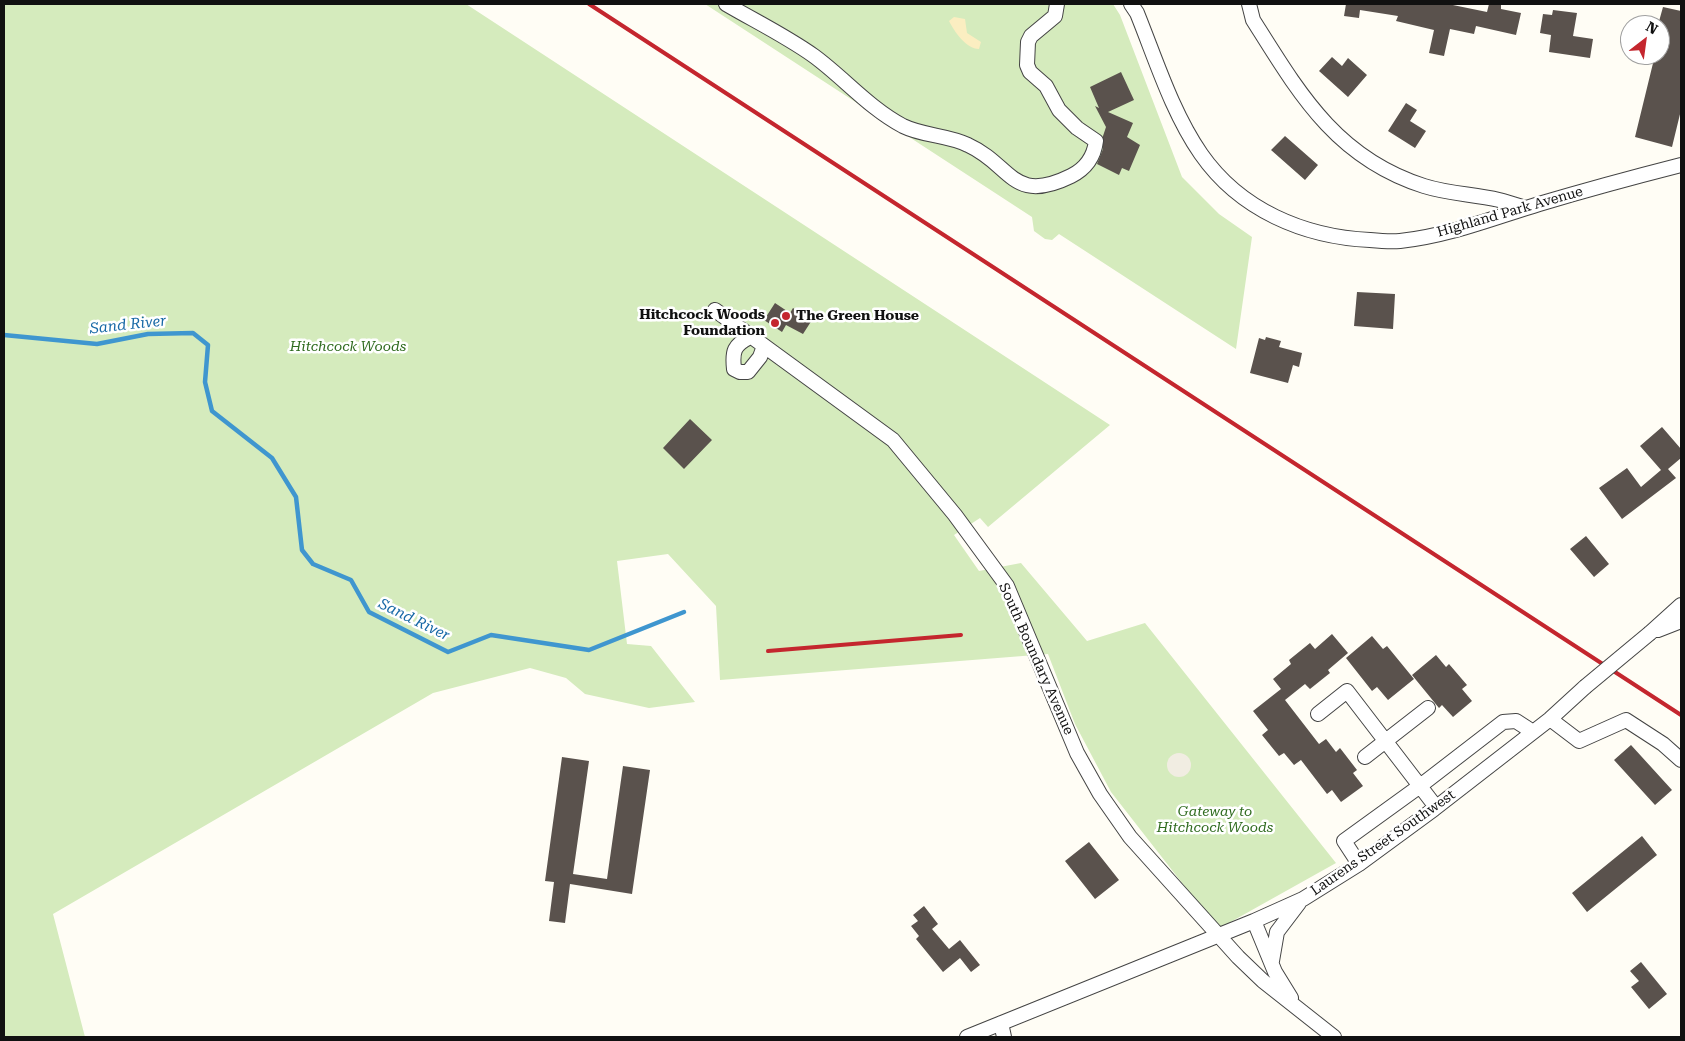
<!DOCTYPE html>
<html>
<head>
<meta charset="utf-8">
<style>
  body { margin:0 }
  #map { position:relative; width:1685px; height:1041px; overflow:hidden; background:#fffdf5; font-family:"Roboto Serif",serif }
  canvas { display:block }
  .frame { position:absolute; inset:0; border:5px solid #111; pointer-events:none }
  .north { position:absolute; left:1620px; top:15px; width:50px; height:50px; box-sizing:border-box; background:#fff; border:1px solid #a0a0a0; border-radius:50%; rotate:30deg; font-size:14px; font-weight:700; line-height:20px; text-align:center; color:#111 }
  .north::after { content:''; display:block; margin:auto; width:18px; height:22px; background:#c4262e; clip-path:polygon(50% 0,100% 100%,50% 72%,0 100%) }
</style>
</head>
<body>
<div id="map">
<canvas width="1685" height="1041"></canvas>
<div class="frame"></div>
<div class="north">N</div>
</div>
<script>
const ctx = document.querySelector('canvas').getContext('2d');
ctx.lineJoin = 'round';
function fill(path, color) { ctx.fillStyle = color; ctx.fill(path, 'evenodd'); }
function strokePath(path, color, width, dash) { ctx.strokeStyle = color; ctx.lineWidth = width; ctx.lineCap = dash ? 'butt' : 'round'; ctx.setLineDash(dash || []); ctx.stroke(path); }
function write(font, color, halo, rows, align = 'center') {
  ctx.font = font + ' "Roboto Serif",serif'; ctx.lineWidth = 5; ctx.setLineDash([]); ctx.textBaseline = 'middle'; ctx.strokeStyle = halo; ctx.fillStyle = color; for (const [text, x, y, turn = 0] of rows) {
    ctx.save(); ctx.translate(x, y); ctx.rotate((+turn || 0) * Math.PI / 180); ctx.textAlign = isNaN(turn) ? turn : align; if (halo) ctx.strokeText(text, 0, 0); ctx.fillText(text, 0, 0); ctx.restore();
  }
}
fill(new Path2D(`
  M 4,4 L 466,4 L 1110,425 L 988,527 L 980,518 L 954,535 L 979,571 L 1021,563 L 1087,641 L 1145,623 L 1336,863 L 1218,929 L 1111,792 L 1075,724 L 1048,654 L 720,680 L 716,606 L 668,554 L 617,561 L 627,644 L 651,646 L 695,702 L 649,708 L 585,694 L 566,678 L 530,668 L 433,693 L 53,914 L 85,1037 L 4,1037 Z
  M 705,4 L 1113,4 L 1120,15 L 1182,177 L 1219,214 L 1252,237 L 1236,349 L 1059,234 L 1052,240 L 1045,239 L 1034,231 L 1032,217 Z`), '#d5ebbd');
fill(new Path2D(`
  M 954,17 L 965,19 L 967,33 L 981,42 L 979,49 C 966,49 954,31 949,21 Z`), '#fbeec1');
fill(new Path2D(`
  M1167 765a12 12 0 1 1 24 0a12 12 0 1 1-24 0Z`), '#f1ede2');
strokePath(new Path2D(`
  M 4,335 L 97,344 L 148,334 L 193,333 L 208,345 L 205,382 L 212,411 L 272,458 L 296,497 L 302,550 L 313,564 L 351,580 L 369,612 L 448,652 L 491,635 L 589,650 L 684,612`), '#3f96cf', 4.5);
fill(new Path2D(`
  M 1346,4 L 1448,4 L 1487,12 L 1489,4 L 1495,4 L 1501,5 L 1501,9 L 1521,13 L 1516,35 L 1476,26 L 1474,34 L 1450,29 L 1444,56 L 1429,53 L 1434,30 L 1396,21 L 1398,16 L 1360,10 L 1359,18 L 1344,16 Z
  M 1663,7 L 1681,11 L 1681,110 L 1672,147 L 1635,137 L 1655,55 L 1660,55 L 1658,25 Z
  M 1553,10 L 1577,13 L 1573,36 L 1593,39 L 1590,58 L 1549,52 L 1551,35 L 1540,33 L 1543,14 L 1552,15 Z
  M 1332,57 L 1342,66 L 1348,58 L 1367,75 L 1348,97 L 1319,71 Z
  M 1121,72 L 1134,100 L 1108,112 L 1133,123 L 1127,137 L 1140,145 L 1129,171 L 1122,168 L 1119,175 L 1097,164 L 1103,149 L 1103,136 L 1106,127 L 1095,106 L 1099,108 L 1090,87 Z
  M 1406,103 L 1417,110 L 1410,121 L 1426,131 L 1415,148 L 1388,131 Z
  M 1285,136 L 1318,165 L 1305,180 L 1271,150 Z
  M 1357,292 L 1395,294 L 1393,329 L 1354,326 Z
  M 775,303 L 790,313 L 793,308 L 812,320 L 803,334 L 786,325 L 782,332 L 764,320 Z
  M 1266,337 L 1281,341 L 1279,347 L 1302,353 L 1299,367 L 1293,365 L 1288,383 L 1250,373 L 1259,338 L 1265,340 Z
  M 690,419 L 712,440 L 684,469 L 663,448 Z
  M 1662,427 L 1681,449 L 1681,458 L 1668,469 L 1676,478 L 1622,519 L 1599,488 L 1627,468 L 1641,487 L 1661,470 L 1640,446 Z
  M 1586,536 L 1609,564 L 1594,577 L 1570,549 Z
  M 1332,634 L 1348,653 L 1328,670 L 1330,673 L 1310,689 L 1305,684 L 1285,700 L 1319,744 L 1326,739 L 1336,752 L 1340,748 L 1357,770 L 1353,773 L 1363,786 L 1341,802 L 1332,790 L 1327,794 L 1301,760 L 1294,765 L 1284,753 L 1279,756 L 1262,735 L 1268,730 L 1253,711 L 1281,689 L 1273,679 L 1291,664 L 1289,660 L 1310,643 L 1315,649 Z
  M 1372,636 L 1383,649 L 1387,646 L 1414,679 L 1388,700 L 1377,687 L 1372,691 L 1346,658 Z
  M 1436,655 L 1446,667 L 1449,664 L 1467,685 L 1462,689 L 1472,701 L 1453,717 L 1442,705 L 1439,708 L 1412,675 Z
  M 1631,745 L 1672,790 L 1655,805 L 1614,760 Z
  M 562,757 L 589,761 L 573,874 L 607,879 L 623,766 L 650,770 L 632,894 L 570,884 L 565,923 L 549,921 L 554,882 L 545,881 Z
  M 1642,836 L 1657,855 L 1587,912 L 1572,893 Z
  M 1089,842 L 1119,880 L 1095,899 L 1065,861 Z
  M 924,906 L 938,924 L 932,929 L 949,949 L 960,940 L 980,965 L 971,972 L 960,958 L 943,972 L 916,939 L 919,936 L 911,926 L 918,921 L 913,915 Z
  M 1641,962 L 1667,994 L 1649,1009 L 1631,987 L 1639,981 L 1630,971 Z`), '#5a524d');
const minor = new Path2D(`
  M 726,4 C 755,21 786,36 814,56 C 844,78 869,108 903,126 C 923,136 948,135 968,145 C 1012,165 1012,205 1071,176 C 1085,169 1094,157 1096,141 L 1077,128 L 1059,110 L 1046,86 L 1030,72 L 1027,65 L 1028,42 L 1031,36 L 1055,16 L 1057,4
  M 1131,4 L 1137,13 C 1156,60 1172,112 1201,154 C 1240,210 1304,237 1370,240 C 1380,241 1390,242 1400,241 C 1448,236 1493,218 1539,204 C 1586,190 1634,177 1681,165
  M 1249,4 L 1253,20 C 1299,93 1336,158 1424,186 C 1449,194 1474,194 1499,200 C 1508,202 1516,205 1525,208
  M 715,310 L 893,440 L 955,515 L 1007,586 L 1077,753 L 1100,794 L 1130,837 L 1238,957 L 1263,981 L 1334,1037
  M 750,337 C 734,345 732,351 734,369 L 740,372 L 748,372 L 760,357 L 764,346
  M 1658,630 L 1681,621
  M 1650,633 L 1681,605
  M 1318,714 L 1347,691 L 1436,807
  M 1550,719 L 1579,741 L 1626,720 L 1663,744 L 1681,760
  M 1365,757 L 1428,708
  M 1359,864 L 1344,841 L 1420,786 L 1503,722 L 1516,721 L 1533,732
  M 1254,921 L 1275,972 L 1291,998
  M 1272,961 L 1277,932 L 1299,903
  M 1001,1023 L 1004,1037
  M 967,1037 L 1254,921 L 1303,899 L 1359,864 L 1434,809 L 1550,719 L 1585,687`);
strokePath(minor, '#444', 16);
strokePath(minor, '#fff', 14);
strokePath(new Path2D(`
  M 589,4 L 1681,715
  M 768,651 L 961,635`), '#c4262e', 4);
const minorBridge = new Path2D(`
  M 1585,687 L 1650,633`);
strokePath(minorBridge, '#444', 16, []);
strokePath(minorBridge, '#fff', 14);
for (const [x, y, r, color] of [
  [786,316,5,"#c4262e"],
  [775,323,5,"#c4262e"]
]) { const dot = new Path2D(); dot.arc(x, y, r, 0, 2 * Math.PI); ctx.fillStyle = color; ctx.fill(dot); strokePath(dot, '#fff', 2); }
write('14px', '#111', '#fff', [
  ["Highland Park Avenue",1510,212,-16],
  ["South Boundary Avenue",1036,659,66],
  ["Laurens Street Southwest",1383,843,-35]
]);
write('bold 14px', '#111', '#fff', [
  ["Hitchcock Woods",765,315],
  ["Foundation",765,331],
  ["The Green House",796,316,"left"]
], 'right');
write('italic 14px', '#2f6b1f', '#fff', [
  ["Hitchcock Woods",348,347],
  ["Gateway to",1215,812],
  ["Hitchcock Woods",1215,828]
]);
write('italic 15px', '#1768a6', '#fff', [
  ["Sand River",128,325,-6],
  ["Sand River",414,620,26]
]);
</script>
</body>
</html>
